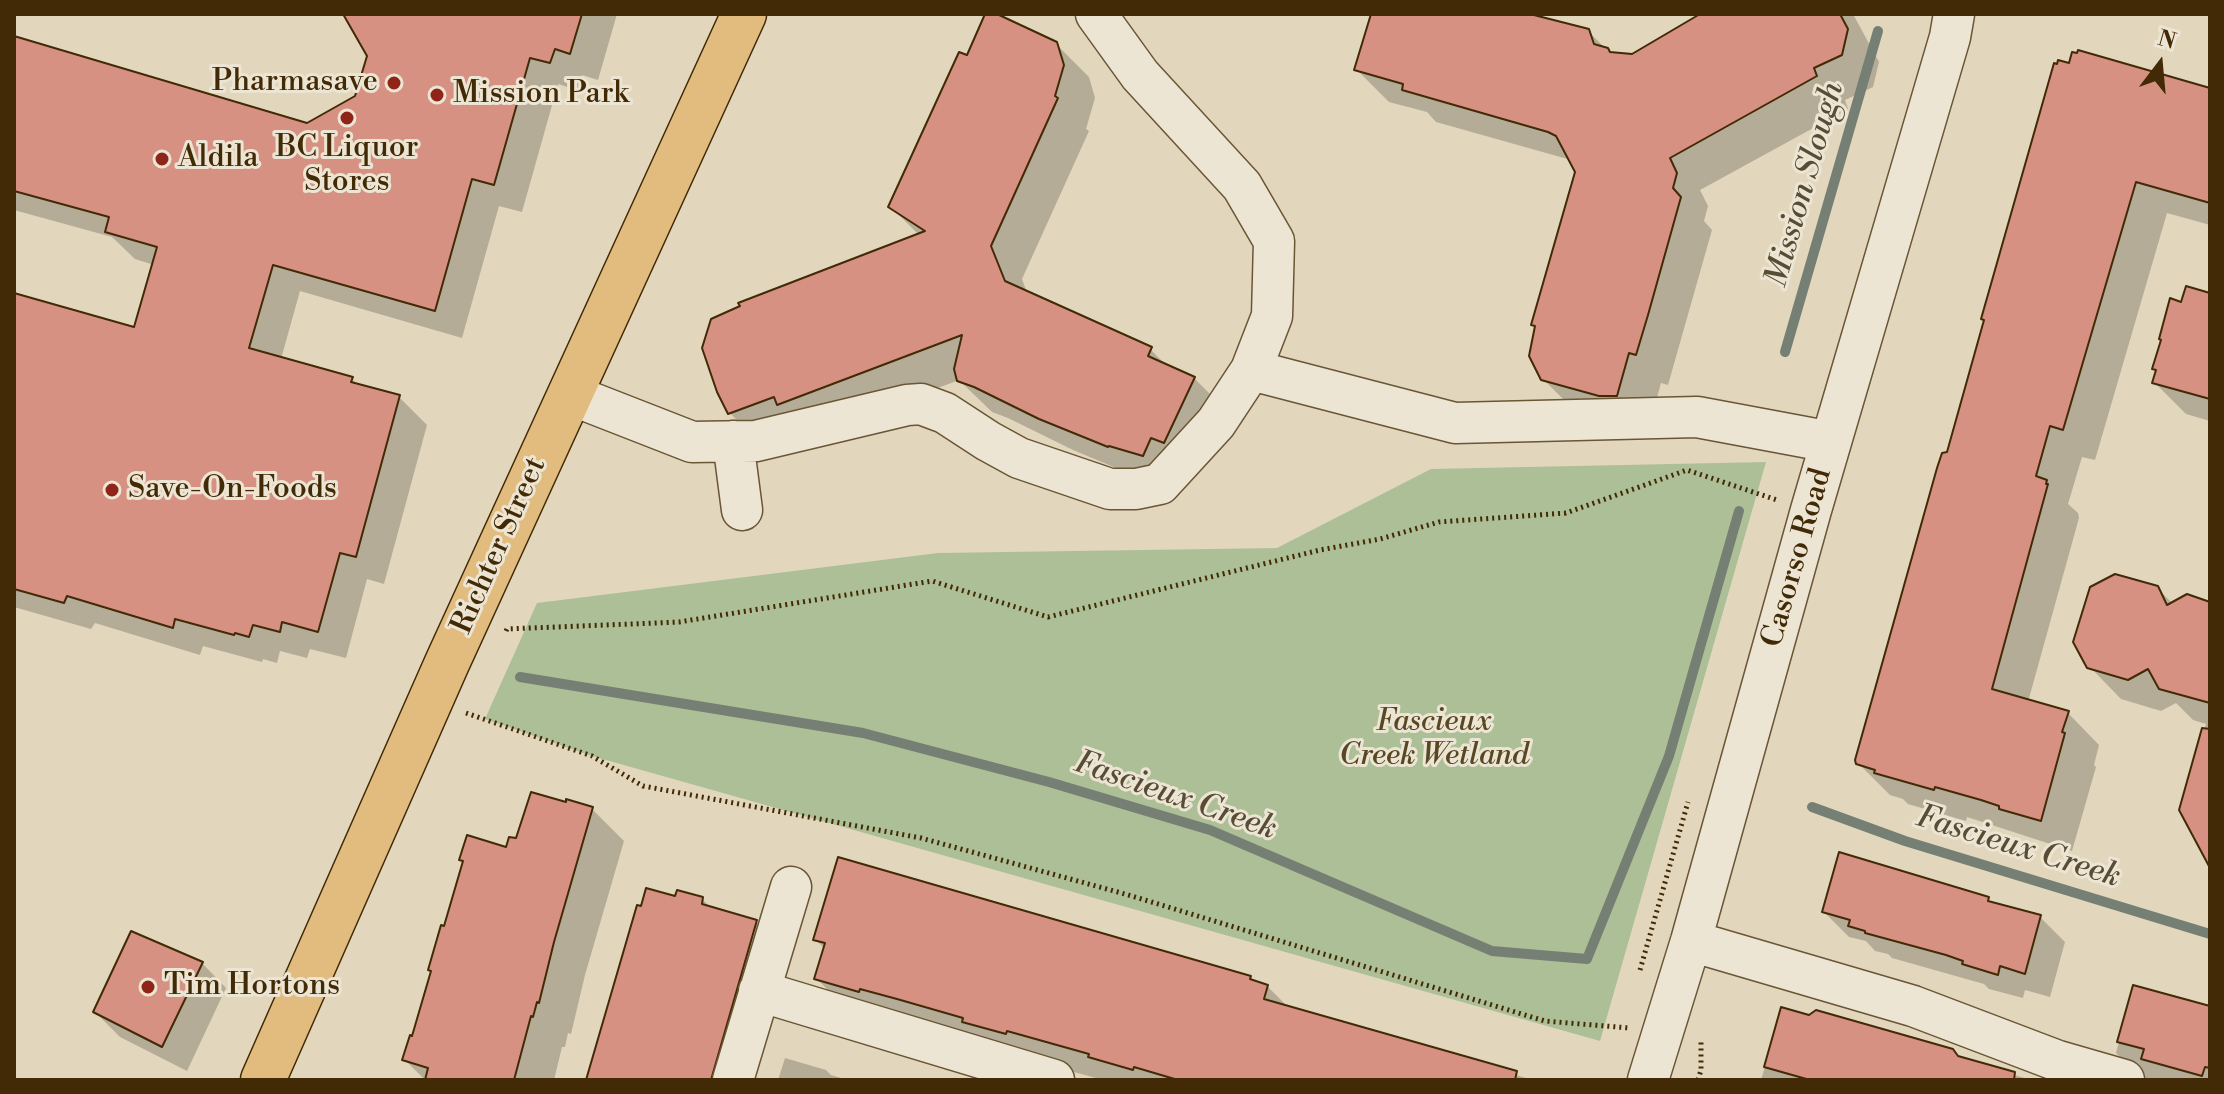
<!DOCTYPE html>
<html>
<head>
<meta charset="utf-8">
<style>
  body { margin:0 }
  #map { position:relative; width:2224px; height:1094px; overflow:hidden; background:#e2d7bd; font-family:"Libre Bodoni",serif }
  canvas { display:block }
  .frame { position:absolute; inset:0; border:16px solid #422a06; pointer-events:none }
  .north { position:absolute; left:2120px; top:24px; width:80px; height:80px; -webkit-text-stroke:6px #ece5d4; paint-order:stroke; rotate:16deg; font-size:22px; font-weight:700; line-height:32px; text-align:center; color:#422a06 }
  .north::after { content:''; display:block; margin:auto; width:28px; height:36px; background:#422a06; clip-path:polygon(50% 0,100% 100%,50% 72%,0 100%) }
</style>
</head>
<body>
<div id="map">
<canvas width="2224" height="1094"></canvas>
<div class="frame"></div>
<div class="north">N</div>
</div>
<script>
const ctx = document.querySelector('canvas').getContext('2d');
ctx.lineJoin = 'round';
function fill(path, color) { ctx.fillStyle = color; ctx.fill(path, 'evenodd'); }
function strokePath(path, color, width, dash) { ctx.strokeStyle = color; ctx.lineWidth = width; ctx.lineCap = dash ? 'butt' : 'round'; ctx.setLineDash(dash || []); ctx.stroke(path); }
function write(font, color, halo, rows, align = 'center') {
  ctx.font = font + ' "Libre Bodoni",serif'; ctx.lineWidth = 6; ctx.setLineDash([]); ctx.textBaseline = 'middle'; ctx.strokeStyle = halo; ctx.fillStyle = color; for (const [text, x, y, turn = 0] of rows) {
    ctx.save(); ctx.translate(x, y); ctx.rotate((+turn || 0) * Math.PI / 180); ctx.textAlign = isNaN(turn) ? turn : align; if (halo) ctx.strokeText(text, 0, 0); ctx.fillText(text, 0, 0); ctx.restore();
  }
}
fill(new Path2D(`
  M 1766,462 L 1600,1041 L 592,756 L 485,719 L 537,603 L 938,553 L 1277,548 L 1431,469 Z`), '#adbf96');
fill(new Path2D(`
  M 345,14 L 617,14 L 598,80 L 582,75 L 577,90 L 558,84 L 522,212 L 499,206 L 462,338 L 300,291 L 281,359 L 352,379 L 360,387 L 399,397 L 427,425 L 384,584 L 367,579 L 346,658 L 310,649 L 307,658 L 280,651 L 277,663 L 263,659 L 262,662 L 203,646 L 200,655 L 95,623 L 91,629 L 14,607 L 14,295 L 135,330 L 154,265 L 135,259 L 112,237 L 14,210 L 14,38 L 307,125 L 357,98 L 369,56 Z
  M 987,14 L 991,14 L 1056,44 L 1089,77 L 1095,98 L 1086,129 L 1089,131 L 1022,279 L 1027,293 L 1150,349 L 1169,368 L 1194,378 L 1226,410 L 1140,478 L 1073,450 L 1008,418 L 992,412 L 959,380 L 811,436 L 761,445 L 730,413 L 919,235 L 890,206 L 968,57 Z
  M 1373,14 L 1526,14 L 1588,31 L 1611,54 L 1632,56 L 1704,14 L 1853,14 L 1879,62 L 1873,87 L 1845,100 L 1848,109 L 1700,190 L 1708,206 L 1704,221 L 1712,230 L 1668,385 L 1661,383 L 1649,427 L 1575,411 L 1543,379 L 1537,328 L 1533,325 L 1577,171 L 1571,160 L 1436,122 L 1427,112 L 1389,102 L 1357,70 Z
  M 2210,90 L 2210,225 L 2167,213 L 2095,460 L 2082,457 L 2068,504 L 2078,513 L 2079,518 L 2028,702 L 2068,713 L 2099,745 L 2094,765 L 2096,767 L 2072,851 L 1967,817 L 1966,821 L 1908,804 L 1903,799 L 1890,795 L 1858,763 L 1986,321 Z
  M 2210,295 L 2210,421 L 2186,414 L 2154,382 L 2182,305 Z
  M 2157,588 L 2173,604 L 2210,601 L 2210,753 L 2202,738 L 2206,724 L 2193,720 L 2176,703 L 2161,711 L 2121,699 L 2089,666 Z
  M 592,809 L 624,841 L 585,975 L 571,1034 L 568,1033 L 565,1047 L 562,1047 L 554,1080 L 425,1080 L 404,1059 L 414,1038 L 446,928 L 507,850 L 517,841 Z
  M 677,898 L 702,899 L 711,908 L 756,922 L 788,954 L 750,1080 L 588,1080 Z
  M 1988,899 L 1993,904 L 2040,917 L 2065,942 L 2050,997 L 2025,990 L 2023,998 L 1989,989 L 1984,984 L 1892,958 L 1888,954 L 1875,951 L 1866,941 L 1849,937 L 1824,912 Z
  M 815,939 L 1250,977 L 1255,983 L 1267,986 L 1290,1009 L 1533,1080 L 1103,1080 L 848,1010 L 817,979 L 825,949 Z
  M 202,963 L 226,988 L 187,1071 L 120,1037 L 95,1012 Z
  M 2134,987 L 2210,1008 L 2210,1080 L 2148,1080 L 2141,1077 L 2116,1053 Z
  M 1782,1009 L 1959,1058 L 2031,1080 L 1761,1080 Z
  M 785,1058 L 826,1070 L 831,1075 L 848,1080 L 778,1080 Z`), '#0003');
strokePath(new Path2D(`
  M 1785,352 L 1878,31
  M 520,677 L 863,733 L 1049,782 L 1210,830 L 1492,951 L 1587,959 L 1669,756 L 1739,511
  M 1812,807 L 1905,841 L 2210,934`), '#767f73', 10);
const building = new Path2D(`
  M 343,14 L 582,14 L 570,54 L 555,49 L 550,63 L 530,58 L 494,185 L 472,179 L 435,311 L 273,265 L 249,348 L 353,377 L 351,382 L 400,395 L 356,557 L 340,553 L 318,632 L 282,622 L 280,632 L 253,625 L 249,637 L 235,633 L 234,635 L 175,619 L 173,628 L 67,596 L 64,603 L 14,589 L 14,293 L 134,327 L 157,247 L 105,232 L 109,217 L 14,191 L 14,36 L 307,123 L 355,96 L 367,56 Z
  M 985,14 L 997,14 L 1057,42 L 1064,65 L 1055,96 L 1058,98 L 991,246 L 1005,281 L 1152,347 L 1148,356 L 1195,377 L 1164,443 L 1151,438 L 1143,456 L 1109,446 L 1108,447 L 1039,419 L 974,387 L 957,381 L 954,369 L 962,335 L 777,405 L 774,397 L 728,414 L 717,392 L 702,348 L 711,319 L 740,306 L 738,303 L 925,231 L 888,207 L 959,52 L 967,55 Z
  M 1371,14 L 1530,14 L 1589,29 L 1594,44 L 1608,48 L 1610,52 L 1632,54 L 1700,14 L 1840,14 L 1848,29 L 1842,55 L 1814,68 L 1817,76 L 1670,158 L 1677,173 L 1673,188 L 1681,197 L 1648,315 L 1636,355 L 1629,353 L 1617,396 L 1599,396 L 1541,380 L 1529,356 L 1535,326 L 1531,325 L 1575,172 L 1556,136 L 1548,132 L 1402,90 L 1403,84 L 1354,70 Z
  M 2078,50 L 2210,88 L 2210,203 L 2136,182 L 2063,430 L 2050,426 L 2036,476 L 2047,480 L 2046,484 L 2048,484 L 1992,689 L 2069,711 L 2062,732 L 2065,733 L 2041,821 L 1999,809 L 1999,806 L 1981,800 L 1935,787 L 1934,790 L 1874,773 L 1875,770 L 1856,764 L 1855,760 L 1937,468 L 1942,453 L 1947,452 L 1984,320 L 1981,319 L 2054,63 L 2057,64 L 2058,60 L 2069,63 L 2072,52 L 2077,53 Z
  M 2186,286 L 2210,293 L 2210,399 L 2152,383 L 2156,370 L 2152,369 L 2161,340 L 2159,339 L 2170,298 L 2181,302 Z
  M 2115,574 L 2158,586 L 2167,605 L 2187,594 L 2210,602 L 2210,703 L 2159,689 L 2148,669 L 2128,680 L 2087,668 L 2073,642 L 2090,587 Z
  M 2202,728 L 2210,729 L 2210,868 L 2179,810 Z
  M 531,792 L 566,802 L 566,799 L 593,807 L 554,942 L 539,1003 L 537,1002 L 533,1017 L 531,1016 L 514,1080 L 425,1080 L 428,1068 L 402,1060 L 410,1035 L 412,1036 L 431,971 L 428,970 L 441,925 L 444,926 L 463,861 L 459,860 L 467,835 L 506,847 L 509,837 L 516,838 Z
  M 1839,852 L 1989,897 L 1988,901 L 2041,915 L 2025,974 L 2000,966 L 1998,975 L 1962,964 L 1963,961 L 1946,955 L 1865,933 L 1865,931 L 1848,926 L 1850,920 L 1822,912 Z
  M 838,857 L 1251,976 L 1250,979 L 1268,985 L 1264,999 L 1517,1071 L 1515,1080 L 1178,1080 L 1134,1067 L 1133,1070 L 1088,1057 L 1089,1054 L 1007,1031 L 1006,1034 L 962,1022 L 963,1018 L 897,999 L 860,989 L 859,992 L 814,979 L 825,943 L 813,940 Z
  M 646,888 L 675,896 L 677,890 L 703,897 L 702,904 L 757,920 L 711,1080 L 586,1080 L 637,905 L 641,906 Z
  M 131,931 L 203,962 L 162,1047 L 93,1012 Z
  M 2133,985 L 2210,1006 L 2210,1068 L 2205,1067 L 2202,1076 L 2141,1059 L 2144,1049 L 2117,1042 Z
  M 1781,1007 L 1809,1015 L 1816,1010 L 1953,1049 L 1958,1056 L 2015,1072 L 2014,1080 L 1810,1080 L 1764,1067 Z`);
fill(building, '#d79183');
strokePath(building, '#422a06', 2);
const minor = new Path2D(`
  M 1096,14 L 1140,75 L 1242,186 L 1274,241 L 1272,316 L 1251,370 L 1455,423 L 1697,417 L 1831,442
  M 569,394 L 692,442 L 756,441 L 907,405 L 921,404 L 945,413 L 988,441 L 1019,458 L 1110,489 L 1136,489 L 1160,484 L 1216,423 L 1251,370
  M 733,441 L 742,510
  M 1691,941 L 1913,1006 L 2058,1061 L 2124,1080
  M 759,991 L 1054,1080
  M 733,1080 L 791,887
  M 1648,1080 L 1691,941 L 1811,510 L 1950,37 L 1954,14`);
const major = new Path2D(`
  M 263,1080 L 447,663 L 744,14`);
strokePath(minor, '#6a5534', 43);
strokePath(major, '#422a06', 47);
strokePath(new Path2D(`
  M 506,631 L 507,629 L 679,622 L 932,581 L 1048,617 L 1320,550 L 1380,539 L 1439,522 L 1566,513 L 1687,470 L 1777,500
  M 466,713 L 592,756 L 643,786 L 921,838 L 1125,894 L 1545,1021 L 1629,1028
  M 1640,970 L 1688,802
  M 1698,1080 L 1701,1070 L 1701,1041`), '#422a06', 5, [2, 4]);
strokePath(minor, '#ece5d4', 40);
strokePath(major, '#e1bc7e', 44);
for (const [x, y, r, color] of [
  [394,83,8,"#8f2418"],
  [437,95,8,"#8f2418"],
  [347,118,8,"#8f2418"],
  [162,159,8,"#8f2418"],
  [112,490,8,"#8f2418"],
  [148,987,8,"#8f2418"]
]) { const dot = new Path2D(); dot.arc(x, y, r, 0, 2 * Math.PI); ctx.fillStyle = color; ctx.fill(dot); strokePath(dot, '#ece5d4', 3); }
write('30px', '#422a06', '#ece5d4', [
  ["Pharmasave",378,83,"right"],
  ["Mission Park",453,95],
  ["BC Liquor",347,149,"center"],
  ["Stores",347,183,"center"],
  ["Aldila",178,159],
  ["Save-On-Foods",128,490],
  ["Tim Hortons",164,987]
], 'left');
write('30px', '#422a06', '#ece5d4', [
  ["Richter Street",500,546,-66],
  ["Casorso Road",1798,558,-74]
]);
write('italic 30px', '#574823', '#ece5d4', [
  ["Fascieux",1434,723],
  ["Creek Wetland",1434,757]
]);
write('italic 32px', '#584d34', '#ece5d4', [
  ["Mission Slough",1806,185,-74],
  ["Fascieux Creek",1175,797,19],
  ["Fascieux Creek",2018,848,17]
]);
</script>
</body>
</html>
